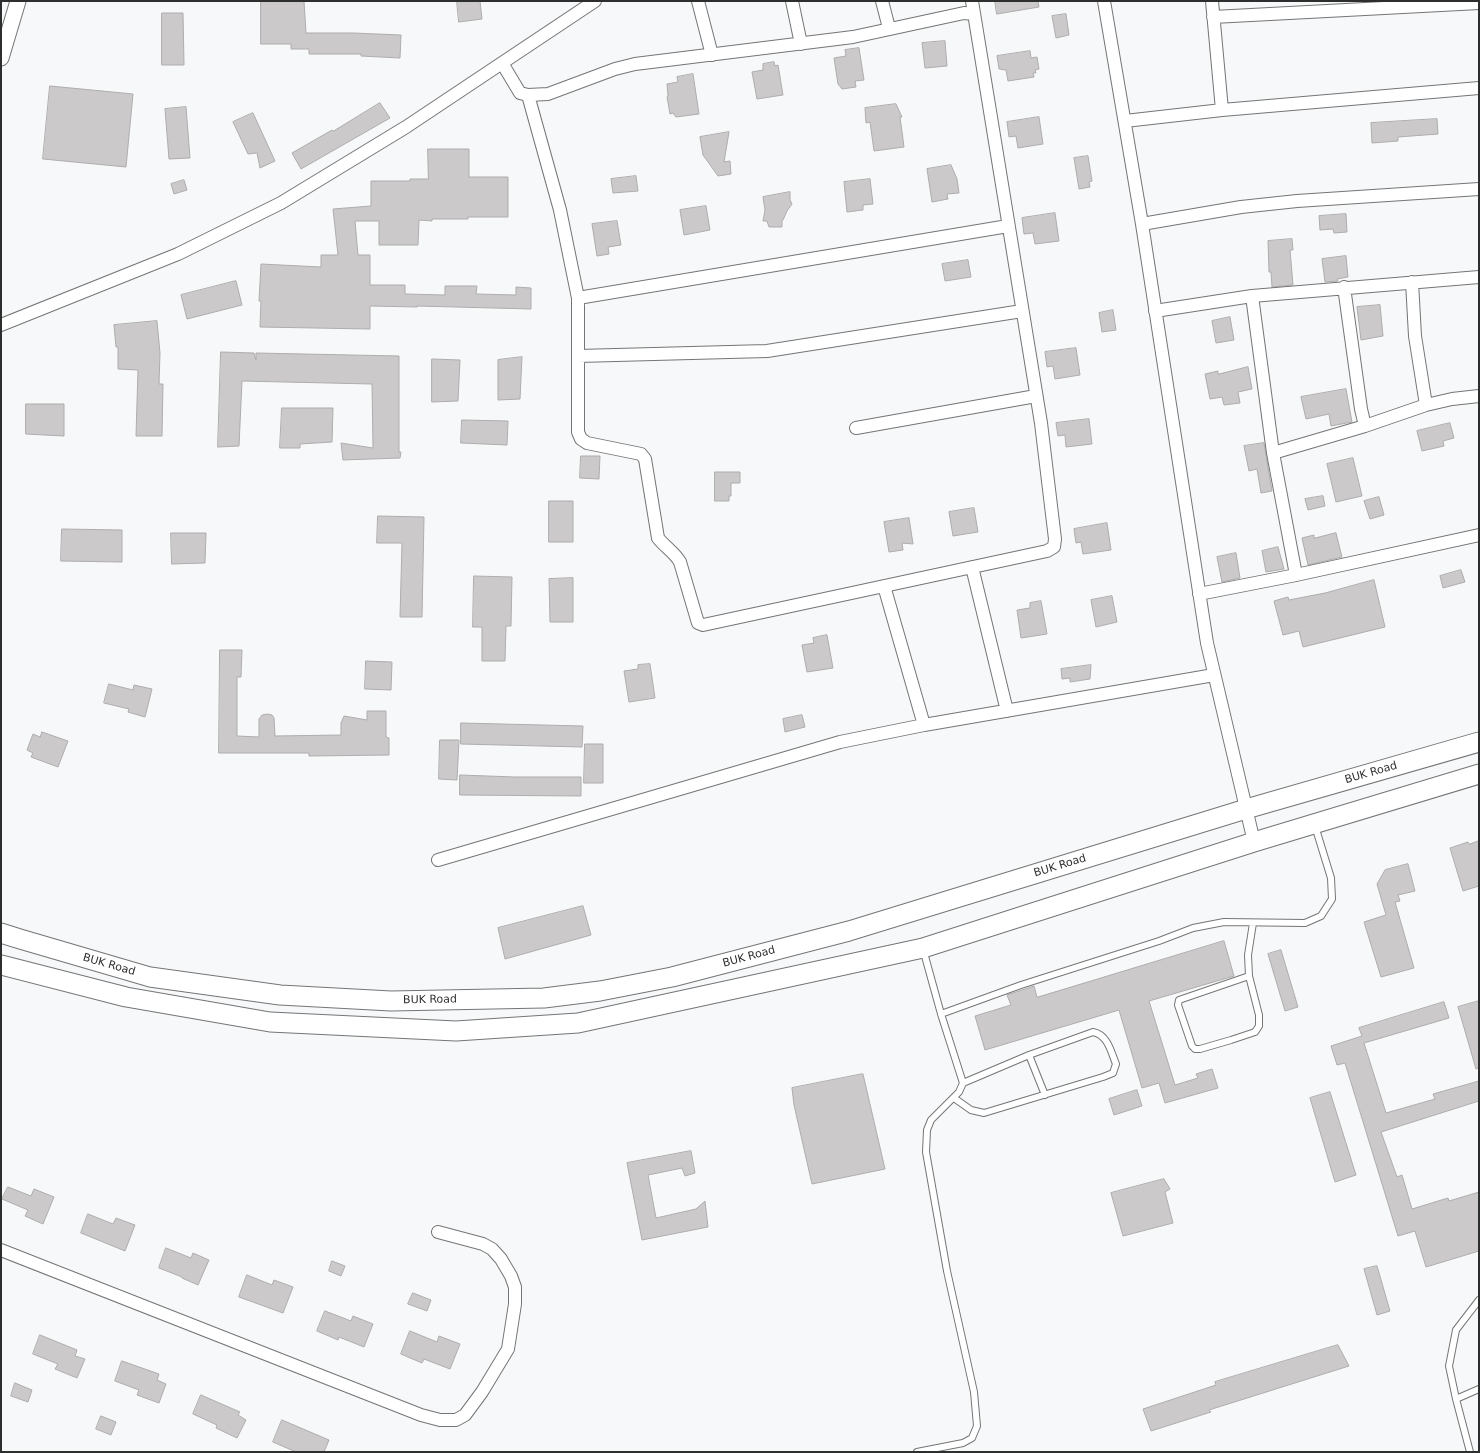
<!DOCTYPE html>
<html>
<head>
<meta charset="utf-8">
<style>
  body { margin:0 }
  #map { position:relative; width:1480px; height:1453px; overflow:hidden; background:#f7f8f9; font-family:"DejaVu Sans",sans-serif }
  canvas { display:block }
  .frame { position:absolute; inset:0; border:2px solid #2d2e2e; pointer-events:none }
</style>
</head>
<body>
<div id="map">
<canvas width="1480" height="1453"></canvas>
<div class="frame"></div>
</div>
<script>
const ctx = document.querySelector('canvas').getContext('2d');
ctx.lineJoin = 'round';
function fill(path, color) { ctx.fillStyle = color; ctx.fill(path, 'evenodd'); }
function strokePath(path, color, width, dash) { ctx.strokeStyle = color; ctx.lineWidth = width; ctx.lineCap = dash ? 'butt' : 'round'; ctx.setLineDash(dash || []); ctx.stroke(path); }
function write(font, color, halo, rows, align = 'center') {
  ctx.font = font + ' "DejaVu Sans",sans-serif'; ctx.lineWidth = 3; ctx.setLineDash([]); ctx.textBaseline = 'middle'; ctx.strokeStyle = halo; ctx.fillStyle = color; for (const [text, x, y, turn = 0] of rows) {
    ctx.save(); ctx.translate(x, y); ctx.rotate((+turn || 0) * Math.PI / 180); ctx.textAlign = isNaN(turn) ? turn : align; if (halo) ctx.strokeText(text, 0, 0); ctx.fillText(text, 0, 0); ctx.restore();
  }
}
const building = new Path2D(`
  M 261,1 L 304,1 L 306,33 L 353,33 L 401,35 L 400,58 L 361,56 L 361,54 L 309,54 L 309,49 L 291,49 L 291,44 L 261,44 Z
  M 457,1 L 480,1 L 482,19 L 459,22 Z
  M 995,1 L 1038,1 L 1039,7 L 997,14 Z
  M 162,13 L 183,13 L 184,65 L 162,65 Z
  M 1066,14 L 1069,35 L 1056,38 L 1052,16 Z
  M 945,41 L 947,66 L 925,68 L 922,43 Z
  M 859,48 L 864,80 L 855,81 L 856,87 L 842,89 L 838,84 L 834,58 L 846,56 L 845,50 Z
  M 1030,51 L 1031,58 L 1037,57 L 1039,69 L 1035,70 L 1036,73 L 1033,73 L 1034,77 L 1008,81 L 1006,70 L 999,69 L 997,56 Z
  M 774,62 L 775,66 L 778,65 L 783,95 L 757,99 L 752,72 L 763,70 L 763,64 Z
  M 693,74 L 699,114 L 676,117 L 673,113 L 670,114 L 667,97 L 668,96 L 667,84 L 678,82 L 677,77 Z
  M 50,86 L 133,94 L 126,167 L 43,159 Z
  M 380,103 L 390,118 L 301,169 L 292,153 L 332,130 L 333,131 Z
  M 896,104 L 902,117 L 900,117 L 904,147 L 874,151 L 870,122 L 866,123 L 865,108 Z
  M 186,107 L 190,158 L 169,159 L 165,109 Z
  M 253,113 L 275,161 L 260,168 L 257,153 L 248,154 L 233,122 Z
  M 1039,117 L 1043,144 L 1018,148 L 1016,136 L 1009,137 L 1007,122 Z
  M 1437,119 L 1438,134 L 1398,137 L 1398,141 L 1372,143 L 1371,123 Z
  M 729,132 L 724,162 L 730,161 L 731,174 L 718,176 L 703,155 L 700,137 Z
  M 428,149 L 469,149 L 469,177 L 508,177 L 508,217 L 468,217 L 468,219 L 432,219 L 432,221 L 419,220 L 418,245 L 379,245 L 379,221 L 355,221 L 358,255 L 370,255 L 370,285 L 405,285 L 405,294 L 445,295 L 445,286 L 477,286 L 476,294 L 516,295 L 516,287 L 531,288 L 531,309 L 417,306 L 417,307 L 370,306 L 370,329 L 260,327 L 261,301 L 259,301 L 261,264 L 321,267 L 321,255 L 338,255 L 333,209 L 371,206 L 371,181 L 410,181 L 410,179 L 428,179 Z
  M 1088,156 L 1092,181 L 1089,182 L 1090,187 L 1079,189 L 1074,158 Z
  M 951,165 L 957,179 L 959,193 L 947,194 L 948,199 L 932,202 L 927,169 Z
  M 636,176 L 638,191 L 613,193 L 611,179 Z
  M 870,179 L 873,204 L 863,205 L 863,210 L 847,212 L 844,182 Z
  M 184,180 L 187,190 L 174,194 L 171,184 Z
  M 790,192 L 790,200 L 792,204 L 787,211 L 783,220 L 782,221 L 782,227 L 769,227 L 767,221 L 763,221 L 765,210 L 763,197 Z
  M 706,206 L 710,230 L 684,235 L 680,210 Z
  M 1055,213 L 1059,241 L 1035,244 L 1033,233 L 1024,234 L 1022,218 Z
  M 1346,214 L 1347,232 L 1334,233 L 1333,229 L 1320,230 L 1319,216 Z
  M 617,221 L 621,245 L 608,247 L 609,254 L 597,256 L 592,224 Z
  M 1292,239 L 1293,250 L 1290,250 L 1293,285 L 1272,287 L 1271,272 L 1269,272 L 1268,241 Z
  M 1346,256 L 1348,277 L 1337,279 L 1338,281 L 1325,282 L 1322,259 Z
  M 968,260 L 971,277 L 945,281 L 942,264 Z
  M 236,281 L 242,305 L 187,319 L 181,295 Z
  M 1380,305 L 1383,336 L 1361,340 L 1357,307 Z
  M 1113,310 L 1116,330 L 1102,332 L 1099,313 Z
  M 1230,317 L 1234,340 L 1216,343 L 1212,321 Z
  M 157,321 L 160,353 L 159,384 L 163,384 L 162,436 L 136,436 L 138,370 L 118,369 L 118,347 L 116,347 L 114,325 Z
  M 1076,348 L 1080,375 L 1055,379 L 1053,366 L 1047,367 L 1045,352 Z
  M 221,352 L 254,353 L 256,360 L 256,353 L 399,356 L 399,452 L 401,452 L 400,458 L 343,460 L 341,443 L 373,448 L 372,384 L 242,381 L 239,446 L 218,447 Z
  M 522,357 L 520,399 L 498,400 L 498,360 Z
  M 432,359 L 460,360 L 458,401 L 432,402 Z
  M 1248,367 L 1252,389 L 1238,392 L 1240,403 L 1224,405 L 1222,397 L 1210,399 L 1205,374 L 1218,371 L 1218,374 Z
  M 1346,389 L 1352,422 L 1331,426 L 1329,414 L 1306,419 L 1301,397 Z
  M 26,404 L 64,404 L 64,436 L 26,434 Z
  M 282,408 L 333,408 L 332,442 L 300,444 L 300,448 L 280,448 Z
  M 1089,419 L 1092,444 L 1066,447 L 1065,435 L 1058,436 L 1056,423 Z
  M 462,420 L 508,421 L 507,445 L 461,443 Z
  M 1450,423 L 1454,438 L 1443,441 L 1444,446 L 1422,451 L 1417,431 Z
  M 1264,443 L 1272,491 L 1261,493 L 1257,469 L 1249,471 L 1244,446 Z
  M 581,456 L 600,456 L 599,479 L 580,478 Z
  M 1353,458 L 1362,496 L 1336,502 L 1327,464 Z
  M 715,472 L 740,472 L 740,483 L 731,483 L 731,496 L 729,496 L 729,501 L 715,501 Z
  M 1323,496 L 1325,506 L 1308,510 L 1305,499 Z
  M 1379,497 L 1384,515 L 1370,519 L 1364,501 Z
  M 549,501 L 573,501 L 573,542 L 549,542 Z
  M 974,508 L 978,532 L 953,536 L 949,512 Z
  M 378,516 L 424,517 L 422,617 L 400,617 L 402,543 L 377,543 Z
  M 909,518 L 913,544 L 902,543 L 903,550 L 889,552 L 884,522 Z
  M 1107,523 L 1111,550 L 1083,554 L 1081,542 L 1076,543 L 1074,529 Z
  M 62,529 L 122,530 L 122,562 L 61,561 Z
  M 171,533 L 206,533 L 205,563 L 172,564 Z
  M 1336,533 L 1342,557 L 1308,565 L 1302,538 L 1314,535 L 1314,538 Z
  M 1278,547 L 1284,569 L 1266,572 L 1262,551 Z
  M 1236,553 L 1240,578 L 1222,582 L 1217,557 Z
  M 1461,570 L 1465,582 L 1443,588 L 1440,576 Z
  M 474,576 L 512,577 L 511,626 L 506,626 L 505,661 L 482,661 L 482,627 L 473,627 Z
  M 573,578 L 573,622 L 550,622 L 549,579 Z
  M 1374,580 L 1385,627 L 1303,647 L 1299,631 L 1283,635 L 1274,601 L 1288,597 L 1289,600 L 1325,593 Z
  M 1112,596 L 1117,622 L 1096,627 L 1091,600 Z
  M 1041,601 L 1047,634 L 1021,638 L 1017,610 L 1030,608 L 1030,603 Z
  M 827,635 L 833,668 L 807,672 L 802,645 L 814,643 L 813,638 Z
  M 220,650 L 242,650 L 241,677 L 237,677 L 237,736 L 259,737 L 259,719 L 262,715 L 267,714 L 272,715 L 274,718 L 275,736 L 341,735 L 341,723 L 344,716 L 367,720 L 367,711 L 386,711 L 386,737 L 389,738 L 389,755 L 309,756 L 309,753 L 219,753 Z
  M 366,661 L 392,662 L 391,690 L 365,689 Z
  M 650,664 L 655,698 L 629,702 L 624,671 L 638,669 L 638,665 Z
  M 1091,665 L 1090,679 L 1070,682 L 1070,678 L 1062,679 L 1061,669 Z
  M 109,684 L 133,690 L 134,685 L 152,689 L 145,717 L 128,712 L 129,709 L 104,703 Z
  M 802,715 L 805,727 L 785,732 L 783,719 Z
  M 461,723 L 583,726 L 582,747 L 461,744 Z
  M 42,732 L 68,741 L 58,767 L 31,757 L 33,753 L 27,750 L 33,734 L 40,737 Z
  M 440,740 L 459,740 L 457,780 L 439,779 Z
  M 585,744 L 603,744 L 603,783 L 584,783 Z
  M 460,775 L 515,777 L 581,777 L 581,796 L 460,795 Z
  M 1479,841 L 1479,886 L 1463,891 L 1450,848 L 1468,842 L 1469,844 Z
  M 1408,864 L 1415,891 L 1398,895 L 1400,901 L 1395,902 L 1414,968 L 1381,977 L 1364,922 L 1386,915 L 1377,884 L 1385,870 Z
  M 583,906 L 591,935 L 505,959 L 498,928 Z
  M 1224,941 L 1234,976 L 1149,1001 L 1175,1085 L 1198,1078 L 1196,1074 L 1212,1069 L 1218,1088 L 1165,1103 L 1159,1083 L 1142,1088 L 1119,1010 L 985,1050 L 975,1016 L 1011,1005 L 1007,995 L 1034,986 L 1037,997 Z
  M 1281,950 L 1298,1007 L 1285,1011 L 1268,954 Z
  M 1479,1001 L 1479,1068 L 1476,1069 L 1458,1007 Z
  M 1444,1002 L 1449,1018 L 1364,1043 L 1386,1113 L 1435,1099 L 1433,1094 L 1479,1081 L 1479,1101 L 1381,1132 L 1397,1177 L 1402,1175 L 1412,1209 L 1448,1198 L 1449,1201 L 1479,1192 L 1479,1251 L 1426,1267 L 1415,1231 L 1398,1236 L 1345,1063 L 1337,1065 L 1331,1046 L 1362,1036 L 1359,1028 Z
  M 863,1074 L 885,1169 L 812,1184 L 794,1105 L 792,1088 Z
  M 1137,1090 L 1142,1106 L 1114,1115 L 1109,1099 Z
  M 1330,1092 L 1356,1175 L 1335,1182 L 1310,1098 Z
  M 691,1151 L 695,1173 L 685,1176 L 682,1168 L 648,1175 L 656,1218 L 696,1209 L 705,1201 L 708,1227 L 642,1240 L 627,1163 Z
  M 1164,1179 L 1170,1189 L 1165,1192 L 1173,1223 L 1123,1236 L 1111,1193 Z
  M 8,1187 L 31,1196 L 34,1189 L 54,1197 L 43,1224 L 25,1216 L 28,1210 L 2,1199 Z
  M 88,1214 L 113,1224 L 116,1218 L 135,1225 L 125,1251 L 81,1233 Z
  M 166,1248 L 191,1258 L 193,1253 L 209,1260 L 198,1285 L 182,1278 L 182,1277 L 159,1268 Z
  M 332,1261 L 345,1266 L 341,1276 L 329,1271 Z
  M 1377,1266 L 1390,1311 L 1377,1315 L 1364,1269 Z
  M 247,1275 L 272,1285 L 274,1280 L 293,1287 L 283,1313 L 239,1297 Z
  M 413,1293 L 431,1300 L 427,1311 L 408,1304 Z
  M 325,1311 L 351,1321 L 353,1316 L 373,1324 L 364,1347 L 339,1337 L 338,1340 L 317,1331 Z
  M 410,1331 L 437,1342 L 439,1336 L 460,1344 L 450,1369 L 424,1359 L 422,1363 L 401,1354 Z
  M 40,1335 L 77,1350 L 75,1356 L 85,1359 L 77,1378 L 55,1369 L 58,1364 L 33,1354 Z
  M 1338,1345 L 1349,1366 L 1209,1410 L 1211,1412 L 1151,1431 L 1143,1409 L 1216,1385 L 1215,1382 Z
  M 122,1361 L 159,1374 L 157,1380 L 166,1384 L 159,1403 L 137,1395 L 139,1390 L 115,1381 Z
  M 15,1383 L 32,1390 L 28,1402 L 11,1396 Z
  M 201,1395 L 240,1412 L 238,1415 L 246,1420 L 237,1438 L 216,1428 L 217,1425 L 193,1414 Z
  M 101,1416 L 116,1422 L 111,1435 L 96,1429 Z
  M 282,1420 L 329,1440 L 324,1452 L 296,1452 L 273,1442 Z`);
fill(building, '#cbc9c9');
strokePath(building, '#aeacac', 1);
const service = new Path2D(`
  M 1249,976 L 1179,1000 L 1178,1005 L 1192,1046 L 1195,1049 L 1200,1049 L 1231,1040 L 1255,1032 L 1259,1026 L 1259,1015 L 1249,976 L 1248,955 L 1253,923
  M 941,1014 L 1021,985 L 1159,941 L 1193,928 L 1224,922 L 1305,923 L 1321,916 L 1332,899 L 1331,878 L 1315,826
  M 1029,1055 L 1045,1095
  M 954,1098 L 971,1110 L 984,1113 L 1103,1077 L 1113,1073 L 1116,1064 C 1111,1052 1108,1035 1093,1032 L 1029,1055 L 963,1083
  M 1456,1399 L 1479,1389
  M 917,1452 L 963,1443 L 972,1438 L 977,1426 L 974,1392 L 947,1271 L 926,1152 L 927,1130 L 931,1120 L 959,1092 L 963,1083 L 941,1014 L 923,949
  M 1470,1452 L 1456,1399 L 1449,1366 L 1456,1330 L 1479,1300`);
const minor = new Path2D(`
  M 698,1 L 712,55
  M 792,1 L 801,44
  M 882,1 L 889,28
  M 1104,1 L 1142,224 L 1207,643 L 1254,842
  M 1212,1 L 1222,110
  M 1213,17 L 1479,3
  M 502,63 L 520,93 L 528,95 L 548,94 L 615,69 L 635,64 L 853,37 L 964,13 L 974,14
  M 528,95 L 560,210 L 578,298 L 578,432 L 581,439 L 587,443 L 641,454 L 645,459 L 658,538 C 665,547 675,553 680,562 L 698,623 L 703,625 L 1047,551 L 1054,547 L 1055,539 L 1041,423 L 972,1
  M 1125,121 L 1222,110 L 1479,88
  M 1142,224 L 1241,207 L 1297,201 L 1479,189
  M 1412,282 L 1415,336 L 1426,405
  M 1344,287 L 1361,409 L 1365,426
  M 1252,296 L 1273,453 L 1296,575
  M 578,298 L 1008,226
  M 1155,311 L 1252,296 L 1479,277
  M 1,325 L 178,254 L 281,203 L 406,127 L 595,1
  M 578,356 L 767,351 L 1022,311
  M 856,428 L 1036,396
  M 1273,453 L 1365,426 L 1426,405 L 1452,399 L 1479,396
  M 972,567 L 1007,711
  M 884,586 L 924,725
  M 1199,594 L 1296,575 L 1479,535
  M 438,860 L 840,742 L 924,725 L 1214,675
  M 1,1250 L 421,1415 L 440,1420 L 456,1420 L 465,1415 L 482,1392 L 508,1349 L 515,1304 L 515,1287 L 511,1276 L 501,1259 L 492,1249 L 483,1244 L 438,1232`);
const tertiary = new Path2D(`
  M 1,58 L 18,1`);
const primary = new Path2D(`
  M 1,933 L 20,939 L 150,977 L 280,995 L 391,1001 L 544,998 L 600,991 L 672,977 L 849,931 L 1246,809 L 1479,742
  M 1,965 L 126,997 L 270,1022 L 456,1031 L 578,1023 L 923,948 L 1254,842 L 1479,774`);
strokePath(service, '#747576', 8);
strokePath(minor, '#747576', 14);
strokePath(tertiary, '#747576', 17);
strokePath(primary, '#747576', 21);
strokePath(service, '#fff', 6);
strokePath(minor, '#fff', 12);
strokePath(tertiary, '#fff', 15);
strokePath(primary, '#fff', 19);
write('11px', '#2d2e2e', '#fff', [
  ["BUK Road",1371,773,-16],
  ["BUK Road",1060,866,-17],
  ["BUK Road",749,957,-15],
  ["BUK Road",109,965,16],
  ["BUK Road",430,1000,-1]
]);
</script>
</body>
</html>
